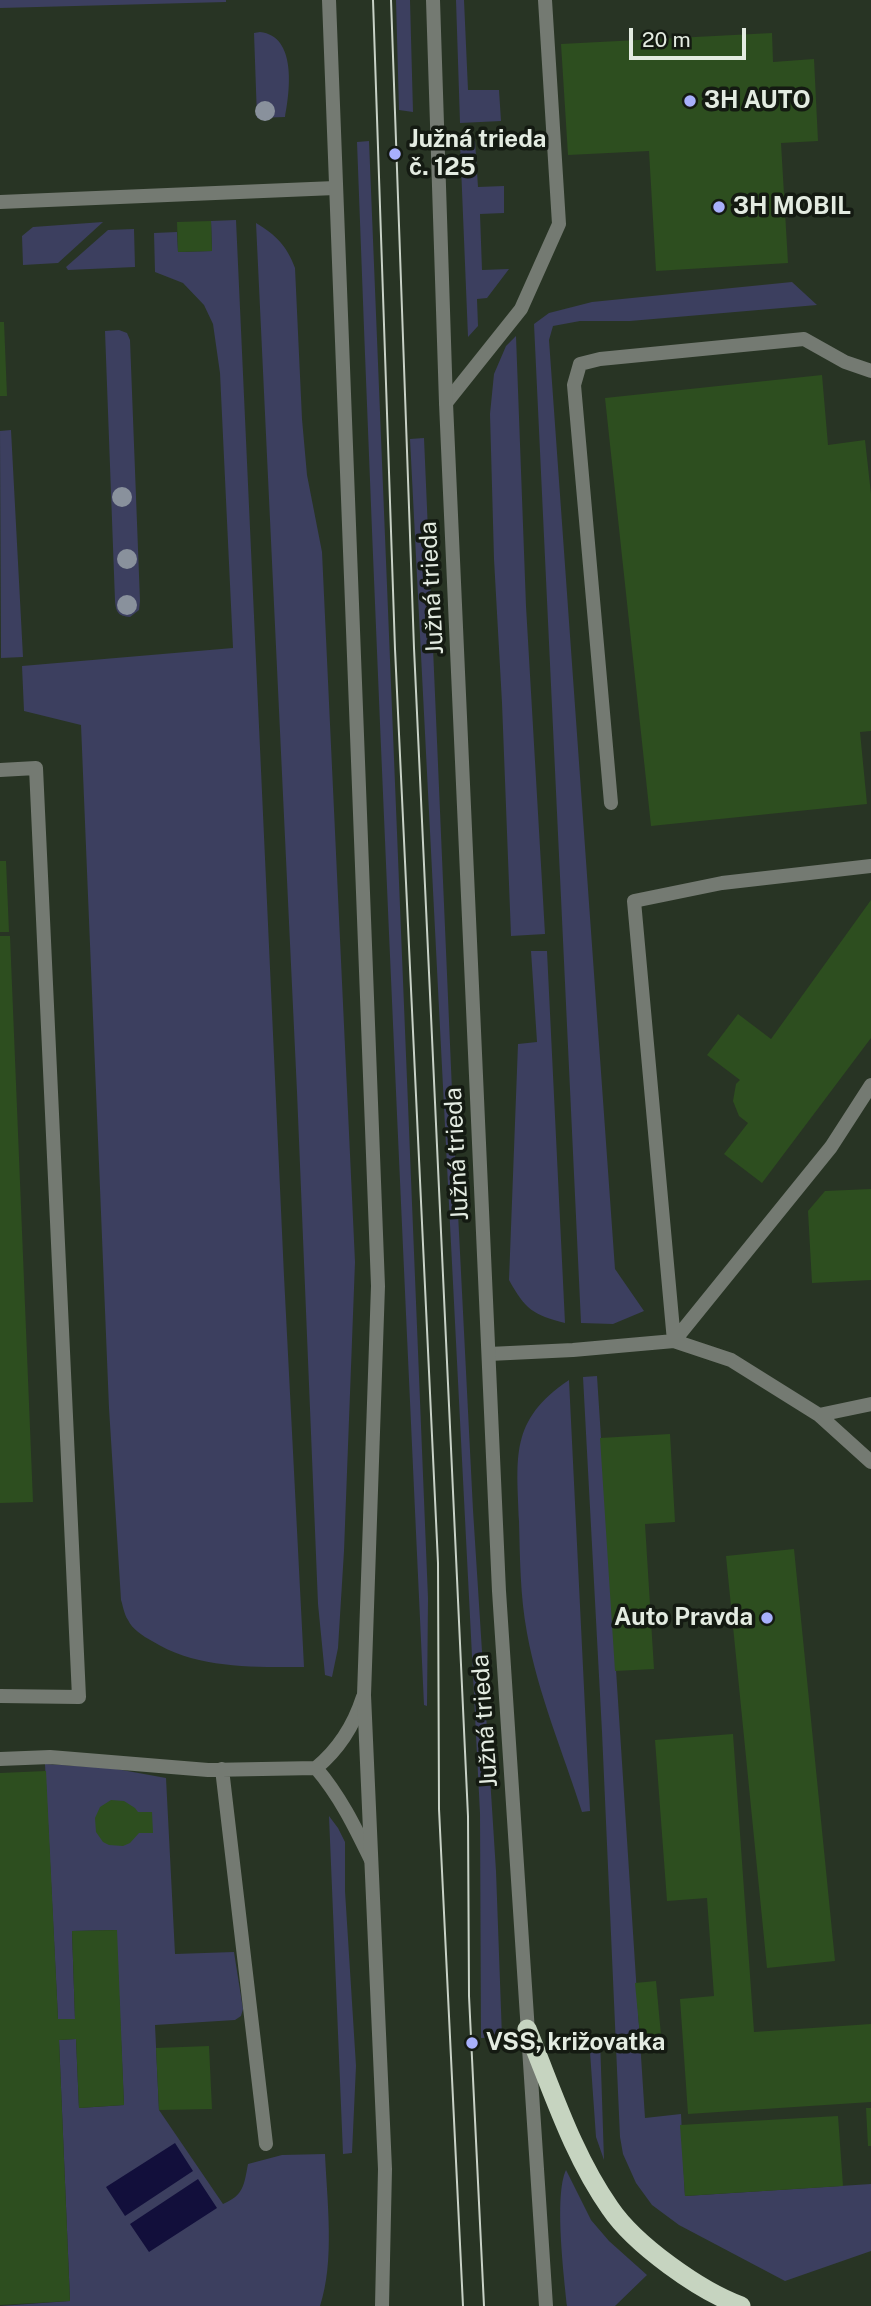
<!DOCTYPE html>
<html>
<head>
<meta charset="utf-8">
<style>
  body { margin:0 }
  #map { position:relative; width:871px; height:2306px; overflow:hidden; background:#283424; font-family:"Public Sans",sans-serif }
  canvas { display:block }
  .scale { position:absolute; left:629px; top:28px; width:117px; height:32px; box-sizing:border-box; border:4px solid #e3ebe1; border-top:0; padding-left:9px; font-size:21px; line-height:24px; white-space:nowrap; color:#e3ebe1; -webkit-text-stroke:5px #141a12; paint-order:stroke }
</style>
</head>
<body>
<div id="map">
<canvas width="871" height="2306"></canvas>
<div class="scale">20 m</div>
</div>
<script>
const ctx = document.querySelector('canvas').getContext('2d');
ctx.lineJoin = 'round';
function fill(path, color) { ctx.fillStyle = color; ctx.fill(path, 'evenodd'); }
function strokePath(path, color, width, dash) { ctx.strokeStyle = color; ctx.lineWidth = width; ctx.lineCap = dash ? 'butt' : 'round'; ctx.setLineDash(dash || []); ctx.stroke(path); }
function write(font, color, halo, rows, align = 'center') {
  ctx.font = font + ' "Public Sans",sans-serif'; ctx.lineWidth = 7; ctx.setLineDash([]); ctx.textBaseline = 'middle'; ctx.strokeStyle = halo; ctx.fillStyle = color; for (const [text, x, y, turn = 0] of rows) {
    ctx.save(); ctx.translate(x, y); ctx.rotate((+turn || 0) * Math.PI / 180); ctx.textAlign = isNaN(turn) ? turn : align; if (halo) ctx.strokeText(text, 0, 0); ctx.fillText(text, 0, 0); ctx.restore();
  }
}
fill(new Path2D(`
  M 0,0 L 226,0 L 226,2 L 0,8 Z
  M 396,0 L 410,0 L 413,112 L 399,110 Z
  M 456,0 L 464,0 L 468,90 L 499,90 L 501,121 L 460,123 Z
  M 260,32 C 297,36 290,91 285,117 L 257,118 L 254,33 Z
  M 369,141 L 428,1598 L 427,1706 L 424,1705 C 400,1184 376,664 357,142 Z
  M 475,141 L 478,187 L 504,186 L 504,213 L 480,214 L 482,270 L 509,269 L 487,298 L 477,299 L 478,326 L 468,337 L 460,142 Z
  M 236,220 L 284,1276 L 304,1667 C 252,1667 197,1669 152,1641 C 143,1636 132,1629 128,1620 C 124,1614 123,1606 121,1600 L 109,1408 L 81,725 L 24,711 L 22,666 L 233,648 L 220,373 L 213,324 L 204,305 L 183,283 L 155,272 L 154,233 L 177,232 L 178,252 L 212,251 L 211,221 Z
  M 103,222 L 58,263 L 23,265 L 22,236 L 33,227 Z
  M 256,223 C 276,235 287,246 295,268 L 302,419 L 307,475 L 322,552 L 355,1262 L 344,1551 L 338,1648 L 332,1677 L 325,1675 L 318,1604 L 297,1092 Z
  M 134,229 L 135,267 L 68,270 L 66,267 L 108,230 Z
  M 792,282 L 817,305 L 630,321 L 580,321 L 553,326 L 549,340 L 615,1269 L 644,1311 L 613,1324 L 581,1323 L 534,324 L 549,313 L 592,302 Z
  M 119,330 L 127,333 L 130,340 L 140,601 L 139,610 L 130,617 C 118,616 116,612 115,601 L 105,331 Z
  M 516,336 L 526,606 L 545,934 L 511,936 L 502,703 L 494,559 L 490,414 L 494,374 L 506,346 Z
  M 11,430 L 23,657 L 1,658 L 0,431 Z
  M 424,438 L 453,1114 L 473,1510 L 496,1871 L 502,2037 L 481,2038 L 480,1813 L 410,439 Z
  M 531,951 L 547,951 L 565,1323 C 533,1315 525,1309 509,1280 L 518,1044 L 537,1042 Z
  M 597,1376 L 645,2118 L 681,2114 L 685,2196 L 871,2184 L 871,2251 L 785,2281 L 679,2225 L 652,2205 L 636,2183 L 623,2154 L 620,2137 L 602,1732 L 583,1377 Z
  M 569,1380 L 590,1811 L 582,1812 C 563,1752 538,1694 527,1633 C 520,1596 520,1558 519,1521 C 517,1458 509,1420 569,1380 Z
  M 45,1764 L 111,1768 L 166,1778 L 175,1954 L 234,1952 L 243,2009 L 241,2016 L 235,2020 L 155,2025 L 159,2110 L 223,2204 C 244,2195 244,2185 248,2164 L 282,2155 L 325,2154 C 327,2201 335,2261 320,2306 L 0,2306 L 70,2301 L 59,2040 L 76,2039 L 79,2108 L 124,2105 L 116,1930 L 72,1931 L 75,2019 L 58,2019 Z
  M 329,1816 L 338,1828 L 345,1842 L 345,1891 L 356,2066 L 352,2153 L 343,2154 Z
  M 589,2038 L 600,2038 L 604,2160 L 596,2137 Z
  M 566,2170 L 591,2220 L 609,2241 L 647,2275 L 615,2306 L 567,2306 C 564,2276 554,2195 566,2170 Z`), '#3c3f5f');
fill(new Path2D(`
  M 175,2143 L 193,2171 L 125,2216 L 106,2187 Z
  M 198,2179 L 217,2208 L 149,2252 L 130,2224 Z`), '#120f3b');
fill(new Path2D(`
  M 772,33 L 773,62 L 814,59 L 818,141 L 781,143 L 788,263 L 656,271 L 649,151 L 568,155 L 561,44 Z
  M 211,221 L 212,251 L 178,252 L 177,222 Z
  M 0,322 L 4,322 L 7,396 L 0,396 Z
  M 822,375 L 828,445 L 865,440 L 871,494 L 871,731 L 860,732 L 867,804 L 651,826 L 605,398 Z
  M 0,861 L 6,861 L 9,932 L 0,932 Z
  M 871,900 L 871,1038 L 762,1183 L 724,1154 L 748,1123 L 739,1116 L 733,1101 L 736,1084 L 740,1080 L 707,1055 L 738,1014 L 771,1039 Z
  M 0,936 L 10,936 L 33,1502 L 0,1503 Z
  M 871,1189 L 871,1280 L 812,1283 L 808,1211 L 825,1191 Z
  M 670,1434 L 675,1522 L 645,1524 L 654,1669 L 615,1671 L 600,1438 Z
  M 794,1549 L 835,1961 L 767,1968 L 726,1556 Z
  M 733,1734 L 754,2032 L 871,2024 L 871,2102 L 688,2114 L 680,1999 L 714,1996 L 707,1898 L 667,1901 L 655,1740 Z
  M 46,1771 L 58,2019 L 75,2019 L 72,1931 L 117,1930 L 124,2105 L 79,2108 L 76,2039 L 59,2040 L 70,2301 L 0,2305 L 0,1773 Z
  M 111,1800 L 124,1801 L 135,1808 L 138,1812 L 152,1812 L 153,1833 L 139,1833 L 130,1843 L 123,1846 L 109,1845 L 103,1842 L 96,1832 L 95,1818 L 100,1807 Z
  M 656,1981 L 661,2035 L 640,2036 L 635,1983 Z
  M 209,2046 L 212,2109 L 159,2110 L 156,2048 Z
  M 866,2108 L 871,2108 L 871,2146 L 868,2146 Z
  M 838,2116 L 843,2186 L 685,2196 L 680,2125 Z`), '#2d4e1f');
strokePath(new Path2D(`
  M 0,202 L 335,188
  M 446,403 L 521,309 L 559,224 L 545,0
  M 0,770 L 36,768 L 79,1697 L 0,1696
  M 611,803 L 574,385 L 580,364 L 600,359 L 804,339 L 845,362 L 871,371
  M 674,1341 L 634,901 L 722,883 L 871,866
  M 674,1341 L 831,1147 L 871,1085
  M 489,1354 L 573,1350 L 674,1341 L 731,1360 L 819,1415 L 871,1462
  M 819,1415 L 871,1404
  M 0,1759 L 50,1757 L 208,1770 L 316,1768 C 339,1749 354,1725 363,1697
  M 316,1768 C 340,1796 355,1827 371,1860
  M 222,1769 L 266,2144`), '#747a72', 14);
strokePath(new Path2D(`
  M 329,0 L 378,1286 L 364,1695 L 385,2169 L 382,2306
  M 433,0 L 446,403 L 499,1591 L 546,2306`), '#747a72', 14);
strokePath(new Path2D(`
  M 527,2029 C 552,2089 572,2154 610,2208 C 635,2245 700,2291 741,2306`), '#c6d4c0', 19);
strokePath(new Path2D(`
  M 373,0 L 395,649 L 438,1563 L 439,1809 L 463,2306
  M 391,0 L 414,648 L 468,1816 L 469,1996 L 484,2306`), '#c8d1c6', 2);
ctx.fillStyle = '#89919c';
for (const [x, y] of [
  [265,111],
  [122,497],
  [127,559],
  [127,605]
]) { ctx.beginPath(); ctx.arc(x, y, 10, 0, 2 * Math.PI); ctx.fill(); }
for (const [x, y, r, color] of [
  [690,101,7,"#a8b0fc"],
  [395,154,7,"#a8b0fc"],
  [719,207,7,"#a8b0fc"],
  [767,1618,7,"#a8b0fc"],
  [472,2043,7,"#a8b0fc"]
]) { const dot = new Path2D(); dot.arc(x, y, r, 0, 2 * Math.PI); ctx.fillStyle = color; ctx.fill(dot); strokePath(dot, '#141a12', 2.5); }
write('bold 24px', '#e3ebe1', '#141a12', [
  ["3H AUTO",704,101],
  ["Južná trieda",409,140],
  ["č. 125",409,168],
  ["3H MOBIL",733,207],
  ["Auto Pravda",753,1618,"right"],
  ["VSS, križovatka",486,2043]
], 'left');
write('24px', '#e3ebe1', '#141a12', [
  ["Južná trieda",432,588,-93],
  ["Južná trieda",457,1154,-93],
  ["Južná trieda",485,1721,-94]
]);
</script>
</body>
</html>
